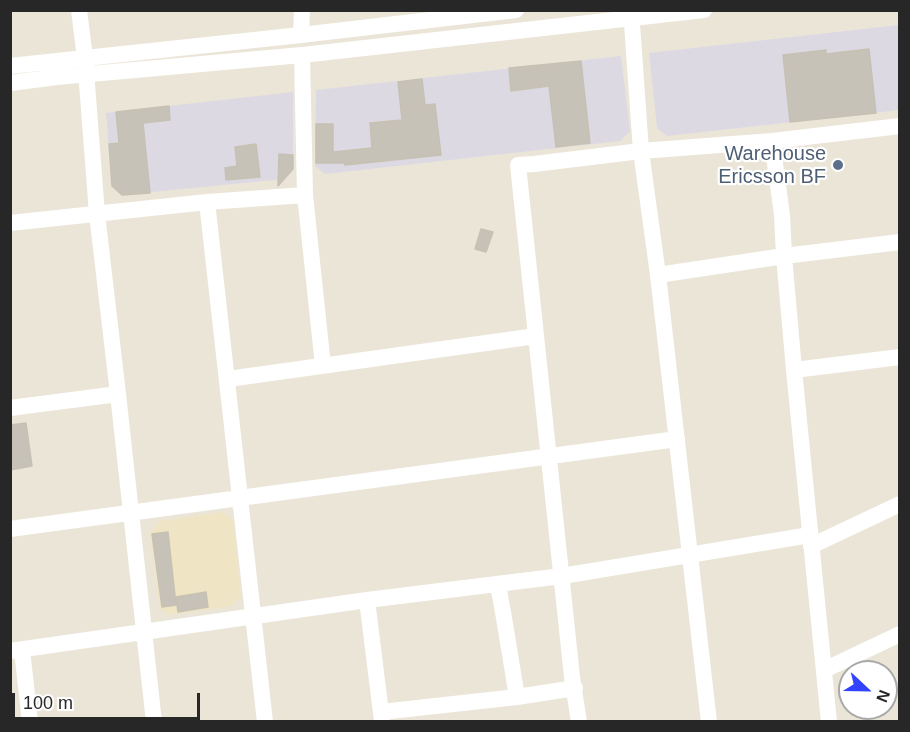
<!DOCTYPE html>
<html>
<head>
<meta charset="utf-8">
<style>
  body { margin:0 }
  #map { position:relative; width:910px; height:732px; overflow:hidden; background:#ebe5d8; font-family:Arial,sans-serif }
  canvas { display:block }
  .frame { position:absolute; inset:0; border:12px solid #272727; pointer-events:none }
  .north { position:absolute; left:838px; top:660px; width:60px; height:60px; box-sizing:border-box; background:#fff; border:2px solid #a9a9a9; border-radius:50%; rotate:112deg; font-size:16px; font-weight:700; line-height:24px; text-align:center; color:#272727 }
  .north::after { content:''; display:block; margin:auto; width:21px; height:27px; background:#3143ff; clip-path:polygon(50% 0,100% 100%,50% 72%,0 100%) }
  .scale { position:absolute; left:12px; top:693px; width:188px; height:27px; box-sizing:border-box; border:3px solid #272727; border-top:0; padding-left:8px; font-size:18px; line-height:21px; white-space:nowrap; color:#272727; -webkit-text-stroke:4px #fff; paint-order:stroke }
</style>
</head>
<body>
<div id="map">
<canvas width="910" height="732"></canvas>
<div class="frame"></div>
<div class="north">N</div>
<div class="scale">100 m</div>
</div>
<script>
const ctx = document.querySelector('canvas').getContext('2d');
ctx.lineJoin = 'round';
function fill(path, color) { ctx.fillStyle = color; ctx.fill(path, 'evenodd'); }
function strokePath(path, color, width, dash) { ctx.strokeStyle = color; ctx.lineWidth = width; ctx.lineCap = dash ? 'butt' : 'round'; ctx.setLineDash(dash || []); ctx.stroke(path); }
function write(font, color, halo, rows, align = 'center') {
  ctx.font = font + ' Arial,sans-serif'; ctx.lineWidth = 4.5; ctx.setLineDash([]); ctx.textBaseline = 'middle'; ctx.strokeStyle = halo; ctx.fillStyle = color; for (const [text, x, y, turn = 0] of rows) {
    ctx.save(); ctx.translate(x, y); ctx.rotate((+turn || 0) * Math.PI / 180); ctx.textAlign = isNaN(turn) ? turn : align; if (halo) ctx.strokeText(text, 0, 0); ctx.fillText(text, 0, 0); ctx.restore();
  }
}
fill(new Path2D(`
  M 899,25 L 899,110 L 667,136 L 657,128 L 649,53 Z
  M 621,56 L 630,131 L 620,141 L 325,174 L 315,166 L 316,90 Z
  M 293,92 L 293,169 L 284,179 L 122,195 L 112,186 L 106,113 Z`), '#ddd9e3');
fill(new Path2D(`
  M 223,512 L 233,520 L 241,595 L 232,606 L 170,615 L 160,609 L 150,533 L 160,521 Z`), '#efe5c5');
const building = new Path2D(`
  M 869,49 L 876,113 L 790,122 L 783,55 L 826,50 L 826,54 Z
  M 581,61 L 590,143 L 556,147 L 549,86 L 511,91 L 509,68 Z
  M 422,79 L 425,105 L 435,104 L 441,155 L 345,165 L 344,163 L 316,163 L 316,124 L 333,124 L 333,152 L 372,148 L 370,123 L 402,120 L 398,82 Z
  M 169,106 L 170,120 L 143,123 L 150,193 L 122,195 L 112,186 L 109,144 L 119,143 L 116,112 Z
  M 256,144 L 260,177 L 226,180 L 225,168 L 237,166 L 235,147 Z
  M 279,154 L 293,155 L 293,169 L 278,186 Z
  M 481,229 L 493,232 L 486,252 L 475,249 Z
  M 26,423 L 32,466 L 10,470 L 10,425 Z
  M 168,532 L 176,605 L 162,607 L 152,534 Z
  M 206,592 L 208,607 L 178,612 L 176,597 Z`);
fill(building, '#c6c2b8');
strokePath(building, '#c6c1b2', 1.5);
strokePath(new Path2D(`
  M 79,10 L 85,58 L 97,214 L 118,394 L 154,722
  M 631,10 L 641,151 L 658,275 L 709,722
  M 301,35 L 302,10
  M 302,55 L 305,195 L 323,366
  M 10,66 L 301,35 L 516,10
  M 10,83 L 57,77 L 302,55 L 704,10
  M 772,141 L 782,215 L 784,256 L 794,370 L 829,722
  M 207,202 L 265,722
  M 10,223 L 207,202 L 305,195
  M 658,275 L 784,256 L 900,242
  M 794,370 L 900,357
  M 228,379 L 536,336
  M 10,408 L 118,394
  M 10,529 L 677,439
  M 811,546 L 900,504
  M 498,585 L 503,612 L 517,697
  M 367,600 L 382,721
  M 22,650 L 30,722
  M 10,651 L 367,600 L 562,576 L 810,535
  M 824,670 L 900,634
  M 381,712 L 517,697 L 575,688
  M 579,722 L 572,677 L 518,165 L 534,164 L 641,151 L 772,141 L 900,126`), '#fff', 16);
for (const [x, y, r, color] of [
  [838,165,6,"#5c6f8a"]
]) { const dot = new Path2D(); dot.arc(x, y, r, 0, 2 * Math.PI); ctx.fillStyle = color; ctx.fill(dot); strokePath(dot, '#fff', 2); }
write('20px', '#4e5e75', '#fff', [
  ["Warehouse",826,154],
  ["Ericsson BF",826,177]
], 'right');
</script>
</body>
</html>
